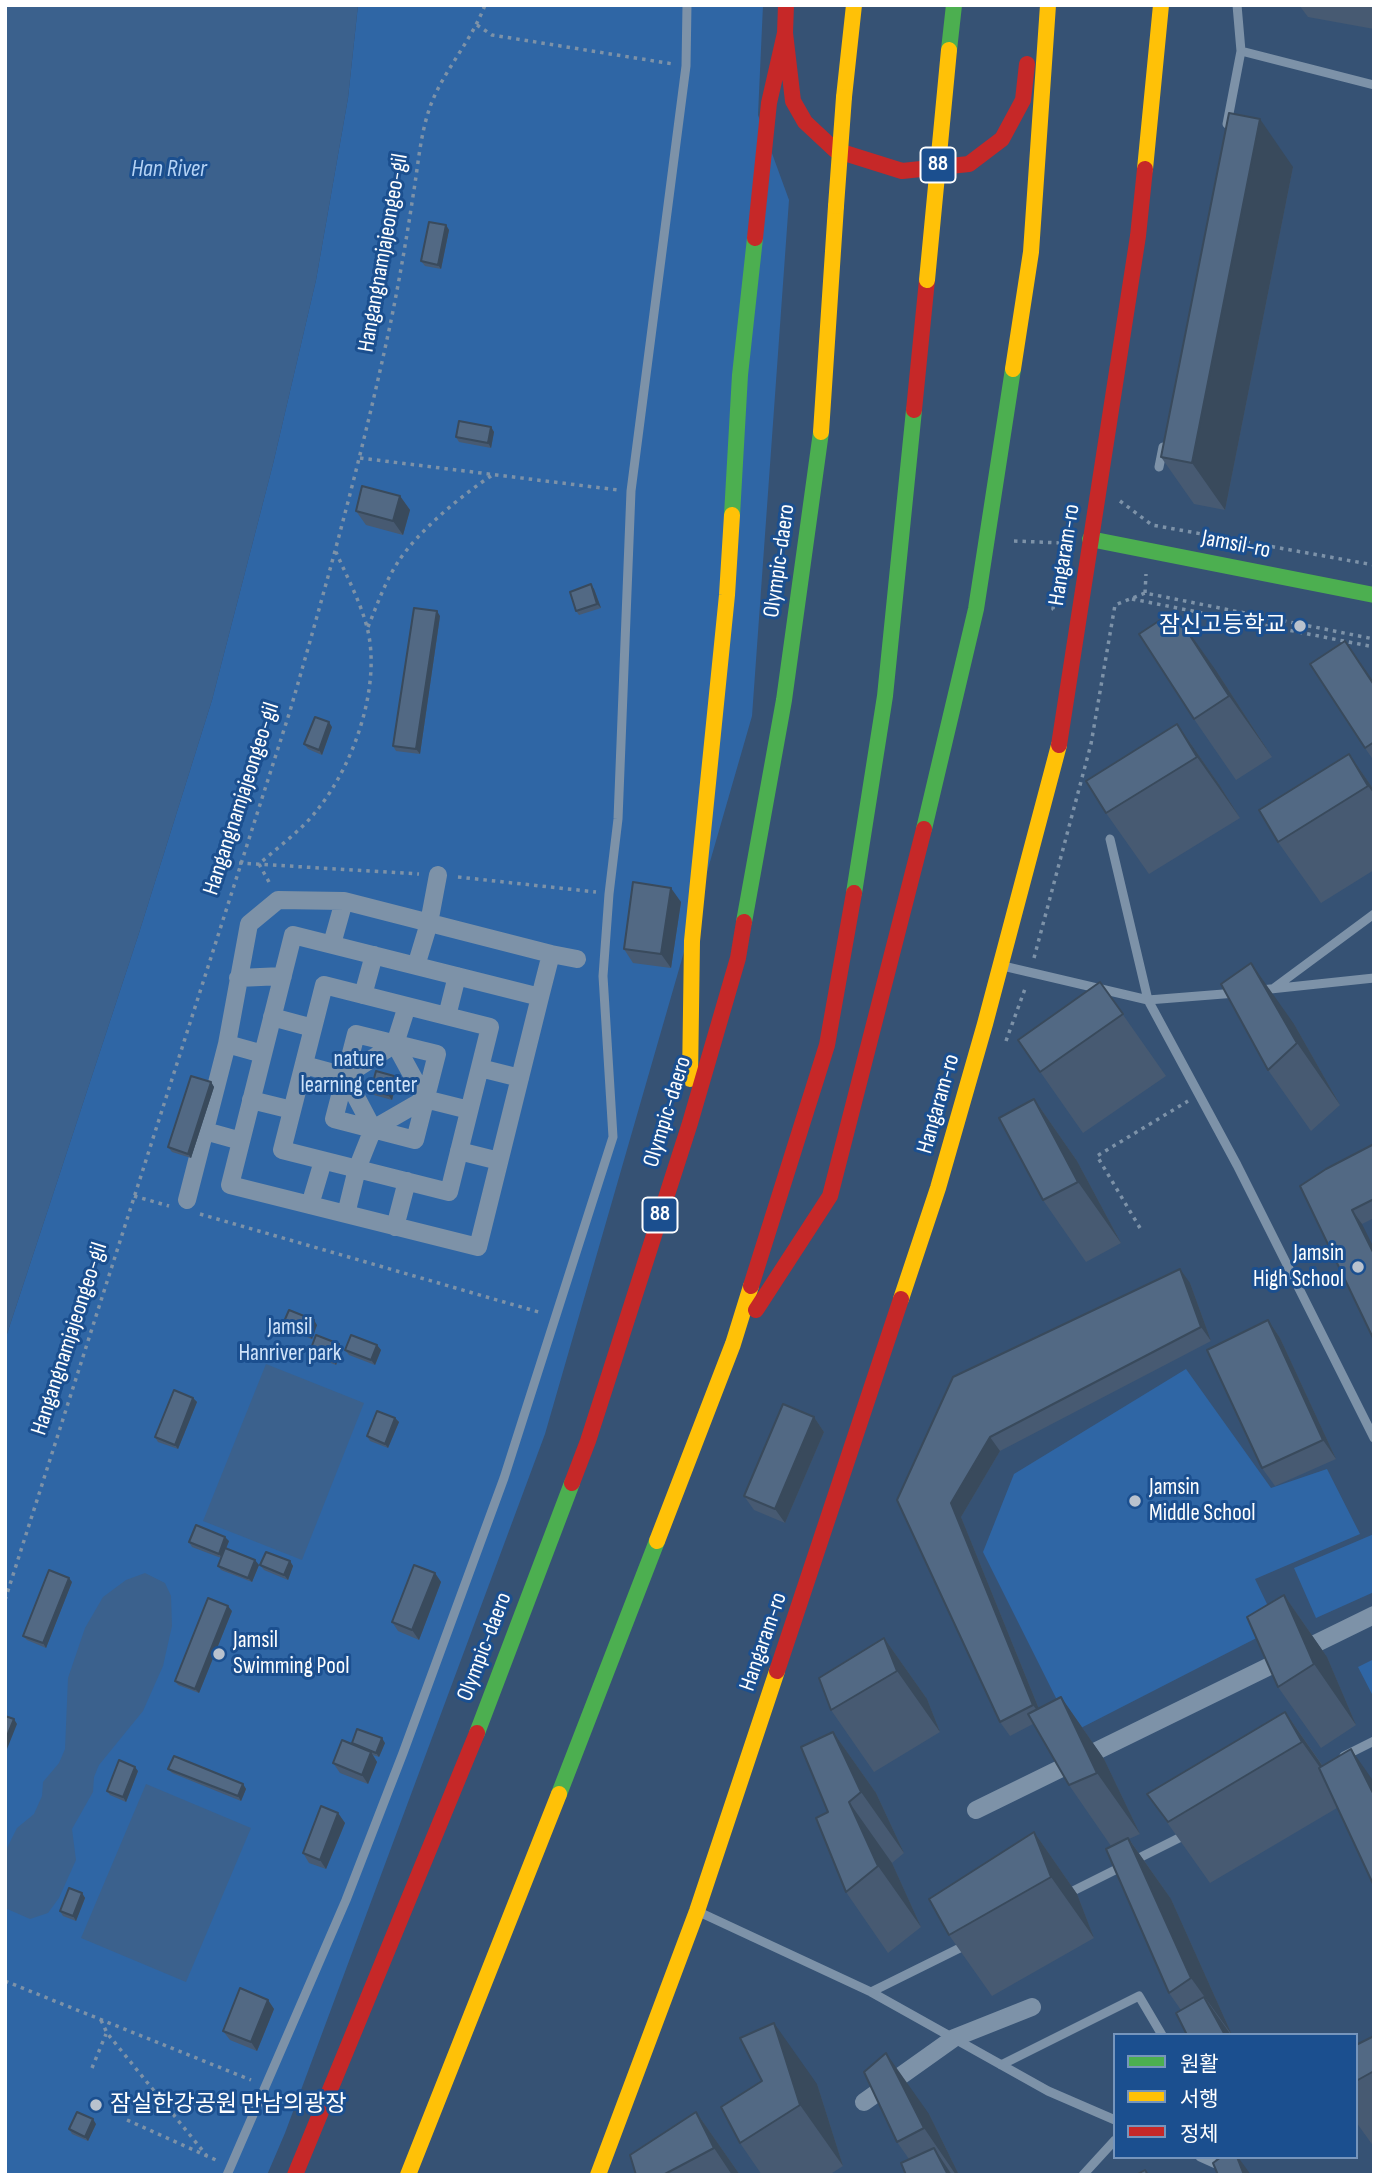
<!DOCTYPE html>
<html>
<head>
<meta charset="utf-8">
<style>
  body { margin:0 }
  #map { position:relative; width:1379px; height:2180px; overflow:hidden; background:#365274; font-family:"Sofia Sans Condensed","Noto Sans KR",sans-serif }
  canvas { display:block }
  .frame { position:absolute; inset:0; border:7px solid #fff; pointer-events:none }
  .legend { position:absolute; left:1113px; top:2033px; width:245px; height:126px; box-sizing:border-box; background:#1b4f8f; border:2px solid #7695bc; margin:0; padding:9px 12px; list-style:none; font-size:21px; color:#fff }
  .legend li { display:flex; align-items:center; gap:14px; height:35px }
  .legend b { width:35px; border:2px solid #7695bc }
</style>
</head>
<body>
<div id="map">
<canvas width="1379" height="2180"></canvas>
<div class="frame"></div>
<ul class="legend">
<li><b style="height:9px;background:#4caf50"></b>원활</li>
<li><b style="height:9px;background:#ffc107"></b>서행</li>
<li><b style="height:9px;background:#c62828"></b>정체</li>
</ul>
</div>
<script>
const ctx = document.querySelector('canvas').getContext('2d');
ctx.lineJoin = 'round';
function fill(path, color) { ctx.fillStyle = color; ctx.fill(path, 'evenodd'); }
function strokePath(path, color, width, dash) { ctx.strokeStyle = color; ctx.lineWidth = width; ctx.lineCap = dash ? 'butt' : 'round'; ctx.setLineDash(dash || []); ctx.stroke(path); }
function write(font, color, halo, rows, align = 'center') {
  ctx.font = font + ' "Sofia Sans Condensed","Noto Sans KR",sans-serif'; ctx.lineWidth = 6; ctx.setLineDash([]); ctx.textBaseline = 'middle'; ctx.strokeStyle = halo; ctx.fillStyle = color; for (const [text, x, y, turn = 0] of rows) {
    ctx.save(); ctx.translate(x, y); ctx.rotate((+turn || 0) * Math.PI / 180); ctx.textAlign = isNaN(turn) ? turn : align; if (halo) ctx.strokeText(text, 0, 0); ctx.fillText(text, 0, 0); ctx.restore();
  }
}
fill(new Path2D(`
  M 358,5 L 763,5 L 758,115 L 789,200 L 752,716 L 545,1434 L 285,2133 L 267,2175 L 5,2175 L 5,1340 L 139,933 L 212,700 L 273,464 L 316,280 L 348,98 Z
  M 1186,1369 L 1271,1488 L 1327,1469 L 1360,1534 L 1255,1579 L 1278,1627 L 1073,1732 L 983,1552 L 1014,1474 Z
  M 1374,1534 L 1374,1592 L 1316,1618 L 1294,1568 Z
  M 1374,1659 L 1374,1698 L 1358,1667 Z`), '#2f66a5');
fill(new Path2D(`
  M 5,5 L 358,5 L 348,98 L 316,280 L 273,464 L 212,700 L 139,933 L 5,1340 Z
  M 266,1364 L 364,1403 L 302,1560 L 203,1521 Z
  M 145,1573 L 165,1583 L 171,1596 L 172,1626 L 163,1666 L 143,1711 L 99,1765 L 94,1777 L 93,1792 L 72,1829 L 76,1860 L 59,1898 L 48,1913 L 30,1919 L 5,1908 L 5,1852 L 17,1828 L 34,1814 L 42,1796 L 43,1782 L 59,1763 L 65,1749 L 68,1678 L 85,1628 L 103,1597 L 126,1580 Z
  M 146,1784 L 251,1828 L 186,1982 L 81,1938 Z`), '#3b618d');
strokePath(new Path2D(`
  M 477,25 L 492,35 L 673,64
  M 360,458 L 618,490
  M 1120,501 L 1152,525 L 1374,565
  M 1014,541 L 1061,543 L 1053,609 L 1056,610
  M 1145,593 L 1146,574
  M 1132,599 L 1374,647
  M 368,627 C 377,605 385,582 398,562 C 418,531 463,494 494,474
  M 239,863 L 419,874
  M 458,877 L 596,892
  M 269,882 L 259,864 C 278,847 302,830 318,809 C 354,764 382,685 367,627 C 360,601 347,577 336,552
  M 1034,958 L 1091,744 L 1115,605 L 1145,593 L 1374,639
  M 1006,1041 L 1026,986
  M 134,1196 L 169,1206
  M 200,1214 L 542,1313
  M 1140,1228 L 1097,1156 L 1188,1101
  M 5,1600 L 290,711 C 328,580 364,449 392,316 C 400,276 407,236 413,196 C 418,167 420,135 430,107 C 443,71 471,42 485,5
  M 5,1981 L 251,2080
  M 101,2020 L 107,2033 L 207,2156
  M 92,2068 L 106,2034
  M 127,2120 L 216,2160`), '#7d92a8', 3.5, [3.5, 5]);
strokePath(new Path2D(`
  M 1241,51 L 1374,85
  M 1227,124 L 1241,51 L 1237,5
  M 1159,467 L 1163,447
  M 1110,839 L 1148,1000 L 1237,1165 L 1374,1438
  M 1003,966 L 1148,1000 L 1236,993
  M 1274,988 L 1374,914
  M 1261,990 L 1374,978
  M 1344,1756 L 1374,1741
  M 1065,1895 L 1187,1834
  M 699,1912 L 871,1992 L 1048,2091 L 1115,2120
  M 871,1992 L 968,1944
  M 1001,2065 L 1139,1996 L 1162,2035
  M 1200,2157 L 1240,2175
  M 227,2175 L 346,1900 L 403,1753 L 504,1478 L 613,1137 L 603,976 L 609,894 L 618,819 L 631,491 L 686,66 L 687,5
  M 1083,2175 L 1115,2140`), '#7d92a8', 9);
strokePath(new Path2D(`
  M 293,935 L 540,997 L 478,1247 L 230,1185 Z
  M 332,944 L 344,901
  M 551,954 L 577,959
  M 416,966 L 429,923 L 438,875
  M 238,978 L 283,976
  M 324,985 L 490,1027 L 449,1192 L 282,1150 Z
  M 363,995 L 374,955
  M 447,1016 L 457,976
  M 272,1017 L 313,1028
  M 356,1034 L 437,1054 L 415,1140 L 334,1119 Z
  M 227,1044 L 263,1054
  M 395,1044 L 407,1006
  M 304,1065 L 345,1076
  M 480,1068 L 520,1078
  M 425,1099 L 395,1044 L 345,1076 L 373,1129 L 425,1099 L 469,1110
  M 251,1100 L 292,1110
  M 205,1131 L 241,1141
  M 459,1151 L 499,1161
  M 187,1200 L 227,1044 L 249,924 L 278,900 L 344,901 L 551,954 L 540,997
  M 310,1205 L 323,1161
  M 346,1214 L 357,1169 L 373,1129
  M 395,1227 L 407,1181
  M 976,1810 L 1374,1615
  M 864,2102 L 954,2038 L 1032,2007`), '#7d92a8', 18);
strokePath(new Path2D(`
  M 949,50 L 954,5
  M 732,515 L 740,375 L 755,238
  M 1090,539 L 1374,595
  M 924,829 L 976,609 L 1013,369
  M 854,893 L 885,696 L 914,410
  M 744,922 L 784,700 L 821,432
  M 477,1733 L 572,1483
  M 559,1794 L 657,1541`), '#4caf50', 16);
strokePath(new Path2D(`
  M 844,97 L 854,5
  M 1145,169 L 1161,5
  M 1013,369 L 1031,252 L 1048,5
  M 821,432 L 836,206
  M 690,1079 L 692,941 L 727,595 L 732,515
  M 901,1299 L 938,1188 L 985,1024 L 1059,745
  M 657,1541 L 733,1344 L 751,1286
  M 408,2175 L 559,1794
  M 598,2175 L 697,1911 L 777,1671`), '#ffc107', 16);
strokePath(new Path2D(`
  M 786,5 L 785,33 L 793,101 L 805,122 L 835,150 L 902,171 L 969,164 L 1002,139 L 1023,100 L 1027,64
  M 755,238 L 769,103 L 785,33
  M 914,410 L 927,280
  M 1059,745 L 1138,236 L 1145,169
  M 751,1286 L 827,1045 L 854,893
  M 756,1310 L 830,1196 L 924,829
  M 572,1483 L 588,1441 L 690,1123 L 738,958 L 744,922
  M 777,1671 L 901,1299
  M 295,2175 L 477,1733`), '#c62828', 16);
strokePath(new Path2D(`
  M 836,206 L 844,97
  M 927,280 L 949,50`), '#ffc107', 16);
fill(new Path2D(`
  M 1299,5 L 1374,5 L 1374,29 L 1308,17 Z
  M 1293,167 L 1225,510 L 1194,504 L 1161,457 Z
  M 446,225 L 449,230 L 441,269 L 425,266 L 421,261 Z
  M 491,427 L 494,432 L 491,448 L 459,442 L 456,437 Z
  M 400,496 L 410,510 L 403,535 L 366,525 L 356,511 Z
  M 594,589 L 601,608 L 579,615 L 576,611 Z
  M 440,616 L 420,754 L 396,751 L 393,746 Z
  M 1345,641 L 1374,682 L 1374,761 L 1365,748 Z
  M 1217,672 L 1272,757 L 1236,780 L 1194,719 Z
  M 1177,724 L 1220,786 L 1240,818 L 1149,874 L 1106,813 Z
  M 332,727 L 322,755 L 308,749 L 304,744 Z
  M 1349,754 L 1374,790 L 1374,870 L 1321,903 L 1278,842 Z
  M 681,902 L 671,968 L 633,963 L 624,949 Z
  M 1100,982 L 1166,1076 L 1083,1133 L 1018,1040 Z
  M 1294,1024 L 1340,1105 L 1311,1131 L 1268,1070 Z
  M 397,1081 L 392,1100 L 374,1095 L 371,1090 Z
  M 211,1082 L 214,1087 L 191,1158 L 172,1152 L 168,1147 Z
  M 1034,1099 L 1077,1161 L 1121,1243 L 1086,1262 L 1043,1200 Z
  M 1374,1144 L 1374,1218 L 1362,1224 L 1300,1186 Z
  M 1190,1283 L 1211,1341 L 1000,1451 L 961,1517 L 1039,1709 L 1061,1697 L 1104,1759 L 1140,1834 L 1129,1839 L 1171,1899 L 1232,2035 L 1187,2035 L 1181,2010 L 1169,1993 L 1111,1846 L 1069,1785 L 1033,1724 L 1010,1736 L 1000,1722 L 897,1500 Z
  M 1268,1320 L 1280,1338 L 1336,1459 L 1275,1486 L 1262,1468 Z
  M 283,1324 L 317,1325 L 312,1339 L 286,1329 Z
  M 377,1345 L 381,1350 L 375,1365 L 349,1355 L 345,1350 Z
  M 342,1349 L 336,1365 L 313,1356 L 310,1351 Z
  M 193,1398 L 197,1402 L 178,1449 L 158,1442 L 155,1437 Z
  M 814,1417 L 824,1432 L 785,1523 L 754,1510 L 744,1496 Z
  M 395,1418 L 399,1422 L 388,1448 L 370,1441 L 367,1436 Z
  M 229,1541 L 226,1549 L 259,1565 L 252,1582 L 221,1570 L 218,1566 L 221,1558 L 192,1547 L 189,1542 Z
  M 290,1561 L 293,1566 L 288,1580 L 264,1570 L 260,1565 Z
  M 435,1573 L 441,1582 L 419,1640 L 398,1631 L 392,1622 Z
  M 72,1582 L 46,1648 L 27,1640 L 23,1636 Z
  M 1284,1595 L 1327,1657 L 1356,1725 L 1321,1748 L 1278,1687 Z
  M 232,1611 L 199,1693 L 178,1685 L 175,1681 Z
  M 884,1638 L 927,1699 L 940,1732 L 874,1772 L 831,1710 Z
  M 1285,1712 L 1323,1766 L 1337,1808 L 1210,1883 L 1147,1794 Z
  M 833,1732 L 876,1793 L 904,1853 L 892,1863 L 921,1927 L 888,1953 L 846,1892 L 828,1812 Z
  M 352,1743 L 385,1743 L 379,1757 L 373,1755 L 377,1762 L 368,1784 L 340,1773 L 333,1763 L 353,1745 Z
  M 168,1769 L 243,1784 L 246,1789 L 241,1801 L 172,1773 Z
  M 138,1771 L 126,1802 L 110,1795 L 107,1791 Z
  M 338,1813 L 345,1823 L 326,1869 L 309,1863 L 303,1853 Z
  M 1034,1832 L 1077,1894 L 1094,1938 L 992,1996 L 949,1935 Z
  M 82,1893 L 85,1898 L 76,1921 L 63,1916 L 60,1911 Z
  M 268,2000 L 274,2009 L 257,2051 L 230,2040 L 223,2031 Z
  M 1374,2036 L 1374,2147 L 1356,2122 L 1356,2045 Z
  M 817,2084 L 843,2166 L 829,2175 L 762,2175 L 740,2143 Z
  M 696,2112 L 740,2175 L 636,2175 Z
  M 929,2114 L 959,2175 L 906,2175 L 909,2159 L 897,2142 Z
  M 96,2124 L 88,2141 L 72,2134 L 69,2129 Z`), '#475a72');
fill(new Path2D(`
  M 1260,119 L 1293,167 L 1225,510 L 1192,463 Z
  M 446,225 L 449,230 L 441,269 L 438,265 Z
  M 491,427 L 494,432 L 491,448 L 488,443 Z
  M 400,496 L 410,510 L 403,535 L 393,521 Z
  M 591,584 L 594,589 L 601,608 L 597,604 Z
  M 437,611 L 440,616 L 420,754 L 416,749 Z
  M 1174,611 L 1217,672 L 1272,757 L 1229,696 Z
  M 1345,641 L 1374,682 L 1374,685 Z
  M 329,722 L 332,727 L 322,755 L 319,750 Z
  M 1177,724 L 1220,786 L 1240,818 L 1197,757 Z
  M 1349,754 L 1374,790 L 1374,794 L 1368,786 Z
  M 671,888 L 681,902 L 671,968 L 661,954 Z
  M 1251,963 L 1294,1024 L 1340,1105 L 1297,1043 Z
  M 394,1076 L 397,1081 L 392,1100 L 388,1095 Z
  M 211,1082 L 214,1087 L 191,1158 L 188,1154 Z
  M 1034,1099 L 1077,1161 L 1121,1243 L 1078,1182 Z
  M 1352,1210 L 1362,1224 L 1374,1248 L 1374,1254 Z
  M 1180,1269 L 1190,1283 L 1211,1341 L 1201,1327 Z
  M 314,1320 L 317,1325 L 312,1339 L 308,1334 Z
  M 1268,1320 L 1280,1338 L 1336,1459 L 1323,1440 Z
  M 339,1344 L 342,1349 L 336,1365 L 333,1360 Z
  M 377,1345 L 381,1350 L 375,1365 L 371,1360 Z
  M 193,1398 L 197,1402 L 178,1449 L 175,1445 Z
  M 814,1417 L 824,1432 L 785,1523 L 775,1509 Z
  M 395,1418 L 399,1422 L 388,1448 L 385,1444 Z
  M 990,1437 L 1000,1451 L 961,1517 L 1043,1719 L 1033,1705 L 951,1503 Z
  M 225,1537 L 229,1541 L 222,1558 L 219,1554 Z
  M 255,1560 L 259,1565 L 252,1582 L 248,1578 Z
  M 290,1561 L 293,1566 L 288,1580 L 284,1575 Z
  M 435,1573 L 441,1582 L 419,1640 L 412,1630 Z
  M 69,1578 L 72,1582 L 46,1648 L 43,1643 Z
  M 1284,1595 L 1327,1657 L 1356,1725 L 1314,1664 Z
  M 228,1606 L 232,1611 L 199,1693 L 195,1689 Z
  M 884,1638 L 927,1699 L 940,1732 L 897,1671 Z
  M 1061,1697 L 1104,1759 L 1140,1834 L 1097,1773 Z
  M 1285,1712 L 1328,1774 L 1345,1803 L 1302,1742 Z
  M 14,1719 L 17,1724 L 5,1754 L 5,1741 Z
  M 833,1732 L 876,1793 L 904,1853 L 861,1792 Z
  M 382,1738 L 385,1743 L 379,1757 L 376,1753 Z
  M 1351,1749 L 1374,1782 L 1374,1795 Z
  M 371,1752 L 377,1762 L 368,1784 L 362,1775 Z
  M 135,1767 L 138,1771 L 126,1802 L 123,1797 Z
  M 243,1784 L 246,1789 L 241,1801 L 238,1796 Z
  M 849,1802 L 892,1863 L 921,1927 L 878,1866 Z
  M 338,1813 L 345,1823 L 326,1869 L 320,1860 Z
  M 1034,1832 L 1077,1894 L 1094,1938 L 1051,1877 Z
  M 1128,1838 L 1171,1899 L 1232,2035 L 1191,1978 Z
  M 82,1893 L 85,1898 L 76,1921 L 73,1916 Z
  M 1204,1997 L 1231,2035 L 1225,2035 Z
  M 268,2000 L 274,2009 L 257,2051 L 251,2042 Z
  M 774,2023 L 817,2084 L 843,2166 L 800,2105 Z
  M 886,2053 L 929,2114 L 959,2175 L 956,2175 L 924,2128 Z
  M 696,2112 L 740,2175 L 732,2175 L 714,2148 Z
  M 93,2119 L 96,2124 L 88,2141 L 85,2137 Z
  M 934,2148 L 952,2175 L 948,2175 Z
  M 1237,2157 L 1238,2157 L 1251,2175 L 1244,2175 Z`), '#394a5c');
const building = new Path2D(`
  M 1229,113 L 1260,119 L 1192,463 L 1161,457 Z
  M 429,222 L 446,225 L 438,265 L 421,261 Z
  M 459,421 L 491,427 L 488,443 L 456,437 Z
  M 362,486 L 400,496 L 393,521 L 356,511 Z
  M 591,584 L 597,604 L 576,611 L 570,592 Z
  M 414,608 L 437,611 L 416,749 L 393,746 Z
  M 1174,611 L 1229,696 L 1194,719 L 1139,634 Z
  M 1345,641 L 1374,685 L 1374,742 L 1365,748 L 1310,664 Z
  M 315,717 L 329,722 L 319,750 L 304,744 Z
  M 1177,724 L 1197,757 L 1106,813 L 1086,781 Z
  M 1349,754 L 1368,786 L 1278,842 L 1259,810 Z
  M 633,882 L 671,888 L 661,954 L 624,949 Z
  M 1251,963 L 1297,1043 L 1268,1070 L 1221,984 Z
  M 1100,982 L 1123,1014 L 1040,1072 L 1018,1040 Z
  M 376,1071 L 394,1076 L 388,1095 L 371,1090 Z
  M 191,1076 L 211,1082 L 188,1154 L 168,1147 Z
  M 1034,1099 L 1078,1182 L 1043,1200 L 999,1118 Z
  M 1374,1144 L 1374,1199 L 1352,1210 L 1374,1254 L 1374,1340 L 1300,1186 L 1326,1169 Z
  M 1180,1269 L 1201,1327 L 990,1437 L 951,1503 L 1033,1705 L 1000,1722 L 897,1500 L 953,1377 Z
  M 289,1310 L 314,1320 L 308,1334 L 283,1324 Z
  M 1268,1320 L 1323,1440 L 1262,1468 L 1207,1350 Z
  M 316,1335 L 339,1344 L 333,1360 L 310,1351 Z
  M 351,1335 L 377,1345 L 371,1360 L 345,1350 Z
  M 174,1390 L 193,1398 L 175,1445 L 155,1437 Z
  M 783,1404 L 814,1417 L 775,1509 L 744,1496 Z
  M 377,1411 L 395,1418 L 385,1444 L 367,1436 Z
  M 196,1525 L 225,1537 L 219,1554 L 189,1542 Z
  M 225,1548 L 255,1560 L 248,1578 L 218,1566 Z
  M 266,1552 L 290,1561 L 284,1575 L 260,1565 Z
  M 414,1565 L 435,1573 L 412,1630 L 392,1622 Z
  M 49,1570 L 69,1578 L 43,1643 L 23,1636 Z
  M 1284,1595 L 1314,1664 L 1278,1687 L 1247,1617 Z
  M 208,1598 L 228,1606 L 195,1689 L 175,1681 Z
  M 884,1638 L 897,1671 L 831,1710 L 819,1678 Z
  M 1061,1697 L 1097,1773 L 1069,1785 L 1028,1714 Z
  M 1285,1712 L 1302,1742 L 1168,1822 L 1147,1794 Z
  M 5,1716 L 14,1719 L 5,1741 Z
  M 357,1729 L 382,1738 L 376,1753 L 352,1743 Z
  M 833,1732 L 861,1792 L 849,1802 L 878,1866 L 846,1892 L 816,1818 L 828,1812 L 801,1747 Z
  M 342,1740 L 371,1752 L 362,1775 L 333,1763 Z
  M 1351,1749 L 1374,1795 L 1374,1886 L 1319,1768 Z
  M 174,1756 L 243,1784 L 238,1796 L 168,1769 Z
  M 119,1760 L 135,1767 L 123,1797 L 107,1791 Z
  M 321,1806 L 338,1813 L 320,1860 L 303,1853 Z
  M 1034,1832 L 1051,1877 L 949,1935 L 929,1899 Z
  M 1128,1838 L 1191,1978 L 1169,1993 L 1106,1849 Z
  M 69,1888 L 82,1893 L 73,1916 L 60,1911 Z
  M 240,1988 L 268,2000 L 251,2042 L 223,2031 Z
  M 1204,1997 L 1225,2035 L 1187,2035 L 1176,2013 Z
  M 774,2023 L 800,2105 L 740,2143 L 721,2107 L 762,2081 L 740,2038 Z
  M 1374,2036 L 1374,2071 L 1356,2081 L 1356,2045 Z
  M 886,2053 L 924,2128 L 897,2142 L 864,2072 Z
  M 77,2112 L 93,2119 L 85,2137 L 69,2129 Z
  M 696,2112 L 714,2148 L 663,2175 L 636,2175 L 630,2155 Z
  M 934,2148 L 948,2175 L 906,2175 L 901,2163 Z
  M 1221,2157 L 1237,2157 L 1244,2175 L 1218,2175 L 1213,2163 Z
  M 1145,2170 L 1148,2175 L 1136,2175 Z`);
fill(building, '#526984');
strokePath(building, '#394a5c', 2);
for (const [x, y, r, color] of [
  [1300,626,7,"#b9c2ce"],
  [1358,1267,7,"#b9c2ce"],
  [1135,1501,7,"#b9c2ce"],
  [219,1654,7,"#b9c2ce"],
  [96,2105,7,"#b9c2ce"]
]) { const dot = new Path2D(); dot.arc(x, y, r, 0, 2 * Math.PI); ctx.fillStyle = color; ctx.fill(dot); strokePath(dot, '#1b4f8f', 2.5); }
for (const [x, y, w] of [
  [938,165,35],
  [660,1215,35]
]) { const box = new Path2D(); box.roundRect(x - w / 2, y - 17.5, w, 35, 5); ctx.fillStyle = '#1b4f8f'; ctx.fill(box); strokePath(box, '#fff', 2); }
write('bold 21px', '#fff', null, [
  ["88",938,165],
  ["88",660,1215]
]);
write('23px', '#fff', '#1b4f8f', [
  ["Hangangnamjajeongeo-gil",384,253,-80],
  ["Jamsil-ro",1236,545,11],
  ["Hangaram-ro",1065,555,-81],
  ["Olympic-daero",780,561,-82],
  ["Hangangnamjajeongeo-gil",242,799,-72],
  ["Hangaram-ro",939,1104,-74],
  ["Olympic-daero",668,1112,-73],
  ["Hangangnamjajeongeo-gil",70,1339,-72],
  ["Hangaram-ro",764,1642,-71],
  ["Olympic-daero",485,1647,-69]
]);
write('23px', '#fff', '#1b4f8f', [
  ["잠신고등학교",1286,626,"right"],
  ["Jamsin",1344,1254,"right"],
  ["High School",1344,1280,"right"],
  ["Jamsin",1149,1488],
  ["Middle School",1149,1514],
  ["Jamsil",233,1641],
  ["Swimming Pool",233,1667],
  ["잠실한강공원 만남의광장",110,2105]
], 'left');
write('23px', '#cfe3fa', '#1b4f8f', [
  ["nature",359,1060],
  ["learning center",359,1086],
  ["Jamsil",290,1328],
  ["Hanriver park",290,1354]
]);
write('italic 24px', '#b5d3f5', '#1b4f8f', [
  ["Han River",169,170]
]);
</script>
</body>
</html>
